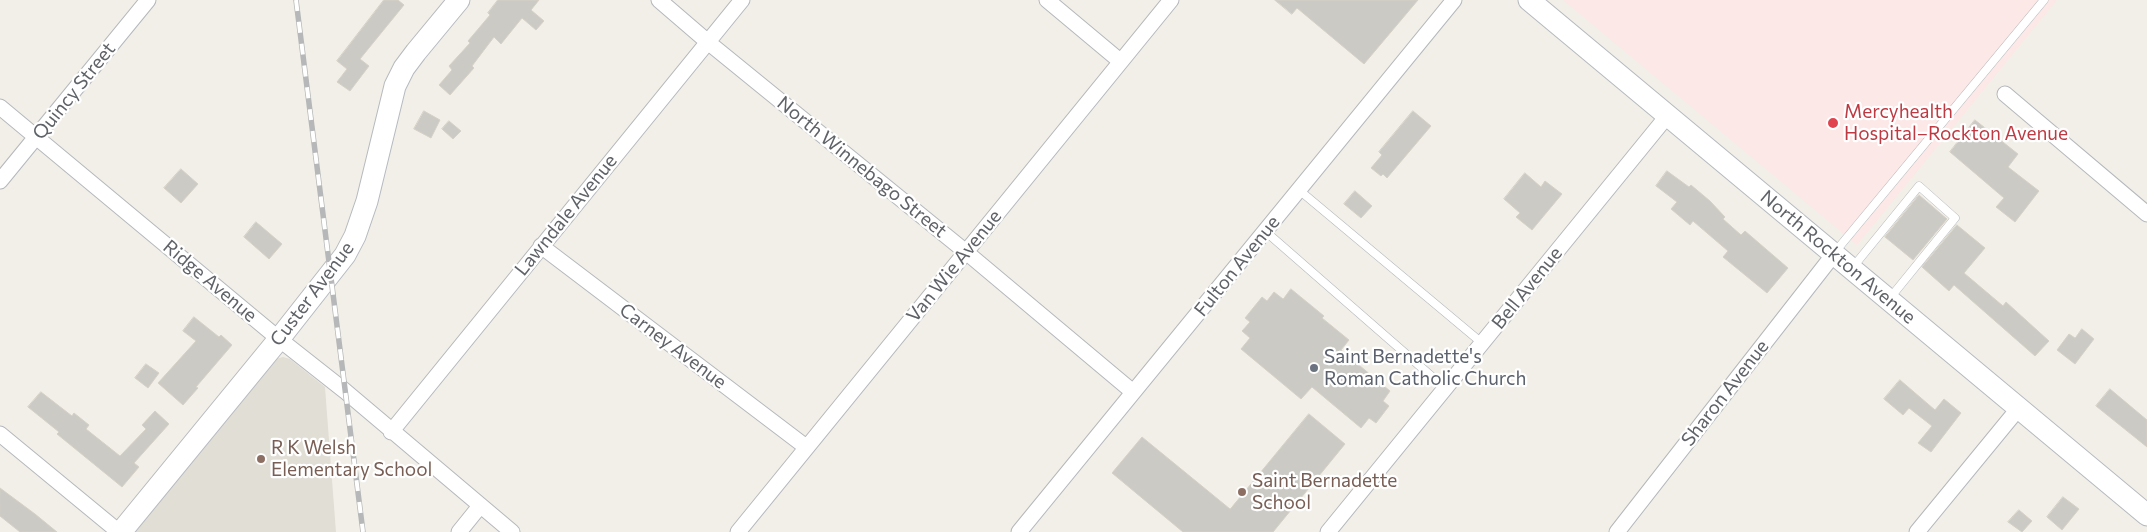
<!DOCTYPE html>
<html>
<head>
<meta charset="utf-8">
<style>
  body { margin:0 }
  canvas { display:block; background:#f1efe8 }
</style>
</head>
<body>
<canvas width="2147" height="532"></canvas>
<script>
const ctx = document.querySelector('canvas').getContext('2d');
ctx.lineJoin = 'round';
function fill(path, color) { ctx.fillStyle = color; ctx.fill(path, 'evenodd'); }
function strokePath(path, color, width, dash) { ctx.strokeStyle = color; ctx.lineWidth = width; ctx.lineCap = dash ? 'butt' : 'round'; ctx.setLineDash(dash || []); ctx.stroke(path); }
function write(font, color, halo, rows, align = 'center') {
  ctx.font = font + ' Commissioner,sans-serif'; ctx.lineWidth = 4.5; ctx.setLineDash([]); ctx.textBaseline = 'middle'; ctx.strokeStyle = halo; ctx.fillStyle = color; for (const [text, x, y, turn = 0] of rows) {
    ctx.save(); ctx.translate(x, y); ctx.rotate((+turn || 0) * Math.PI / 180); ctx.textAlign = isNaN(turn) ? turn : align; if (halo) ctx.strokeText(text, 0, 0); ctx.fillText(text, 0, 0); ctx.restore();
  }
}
fill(new Path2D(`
  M 283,357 L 290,359 L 325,387 L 336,532 L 132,532 L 275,359 Z`), '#e1ded6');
fill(new Path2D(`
  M 1563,0 L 2057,0 L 1857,245 Z`), '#fce8e6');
const building = new Path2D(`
  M 384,0 L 398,0 L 404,5 L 360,59 L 369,66 L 350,91 L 337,82 L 347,69 L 337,61 Z
  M 498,0 L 539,0 L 531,10 L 544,21 L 536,30 L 522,18 L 501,44 L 494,37 L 472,66 L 474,68 L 450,95 L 439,85 L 452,70 L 449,66 L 470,43 L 468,41 L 490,15 L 488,13 Z
  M 1275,0 L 1418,0 L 1364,64 L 1297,8 L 1292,14 Z
  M 424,111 L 440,120 L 431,138 L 414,129 Z
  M 1413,111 L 1431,126 L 1387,178 L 1383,174 L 1381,176 L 1371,168 L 1382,155 L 1379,152 Z
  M 1975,120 L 2018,154 L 2008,167 L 2039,191 L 2015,222 L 1996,207 L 2004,198 L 1950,152 Z
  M 449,121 L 461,131 L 453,139 L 442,129 Z
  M 181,169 L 198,184 L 181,203 L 164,188 Z
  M 1667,171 L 1689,187 L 1691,185 L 1710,201 L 1725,217 L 1723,219 L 1741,235 L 1745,231 L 1788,268 L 1767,293 L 1723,257 L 1728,251 L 1693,221 L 1690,225 L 1671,209 L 1677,202 L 1656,186 Z
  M 1525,173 L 1541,187 L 1545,181 L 1562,194 L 1532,230 L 1516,217 L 1520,213 L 1504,199 Z
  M 1355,191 L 1372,206 L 1361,218 L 1344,204 Z
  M 1919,195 L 1947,219 L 1913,260 L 1885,237 Z
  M 256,222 L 282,244 L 269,259 L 244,237 Z
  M 1957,225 L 1985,248 L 1964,273 L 2003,306 L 2006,302 L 2049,341 L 2035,356 L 1954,285 L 1949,291 L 1922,267 Z
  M 1291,289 L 1324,316 L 1322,318 L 1349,340 L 1341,350 L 1390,391 L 1383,401 L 1389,406 L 1376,423 L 1369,418 L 1361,428 L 1312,387 L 1301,399 L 1241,349 L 1250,338 L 1242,331 L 1250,322 L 1245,318 L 1262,297 L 1267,301 L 1274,292 L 1283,299 Z
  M 194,317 L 219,337 L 221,335 L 232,345 L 196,387 L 198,388 L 183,405 L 158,383 L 196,341 L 183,331 Z
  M 2082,329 L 2094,339 L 2075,364 L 2057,350 L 2069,334 L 2075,338 Z
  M 146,364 L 159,373 L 148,388 L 135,378 Z
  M 1900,380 L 1935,410 L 1944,399 L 1961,413 L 1931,452 L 1918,443 L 1932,426 L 1909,408 L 1903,415 L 1884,399 Z
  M 2110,389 L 2147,420 L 2147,447 L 2096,406 Z
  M 41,392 L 72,416 L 74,413 L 89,425 L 86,429 L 120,456 L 146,429 L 142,425 L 155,411 L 169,424 L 134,463 L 139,467 L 122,487 L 57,434 L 59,432 L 28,407 Z
  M 1309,414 L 1345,444 L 1273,532 L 1183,532 L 1112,473 L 1142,437 L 1230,509 Z
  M 0,488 L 35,514 L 57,532 L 20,532 L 0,516 Z
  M 2063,497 L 2079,509 L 2062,530 L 2047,517 Z
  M 2019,510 L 2032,521 L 2022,532 L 2008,522 Z`);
fill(building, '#cccac5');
strokePath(building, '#d6d1c6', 1);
const lane = new Path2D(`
  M 1299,190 L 1482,343
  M 1265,231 L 1445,388
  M 1835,252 L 2044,0
  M 1853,267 L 1919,186 L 1955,218 L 1890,298`);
const street = new Path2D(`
  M 659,0 L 709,43 L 966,252 L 1133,392
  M 1047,0 L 1120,61
  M 2005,94 L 2147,214
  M 0,107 L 279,339 L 345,391 L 512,532
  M 0,181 L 148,0
  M 541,246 L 806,447
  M 391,432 L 742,0
  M 0,434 L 119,532
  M 459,532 L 480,506
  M 738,532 L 1171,0
  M 1019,532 L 1454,0
  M 1328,532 L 1668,115
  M 1617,532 L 1834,254
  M 1917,532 L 2018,409`);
const secondary = new Path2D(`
  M 1529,0 L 2147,515
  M 121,532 L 279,339 L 345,255 L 355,236 L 367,201 L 395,86 L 404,68 L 416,52 L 459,0`);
strokePath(lane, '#b5b8bc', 9);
strokePath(street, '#b5b8bc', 17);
strokePath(secondary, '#b6babf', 23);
strokePath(lane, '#fff', 8);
strokePath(street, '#fff', 15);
strokePath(secondary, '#fff', 21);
const rail = new Path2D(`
  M 296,0 L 363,532`);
strokePath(rail, '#b6b7b8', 5.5);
strokePath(rail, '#fff', 4, [11]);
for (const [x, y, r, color] of [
  [1833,123,6,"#e0444e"],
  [1314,368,5,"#6b7280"],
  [261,459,5,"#8d6e63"],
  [1242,492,5,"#8d6e63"]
]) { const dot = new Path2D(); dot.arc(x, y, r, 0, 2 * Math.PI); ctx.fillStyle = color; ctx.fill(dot); strokePath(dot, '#fff', 2); }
write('19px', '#5f6368', '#fff', [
  ["Quincy Street",74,91,-51],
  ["North Winnebago Street",862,167,39],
  ["Lawndale Avenue",566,215,-51],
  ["North Rockton Avenue",1838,257,40],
  ["Van Wie Avenue",954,266,-51],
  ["Fulton Avenue",1237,266,-51],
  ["Ridge Avenue",210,281,40],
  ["Bell Avenue",1527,288,-51],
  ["Custer Avenue",312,294,-53],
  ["Carney Avenue",673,346,37],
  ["Sharon Avenue",1725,393,-52]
]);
write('19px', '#be3a42', '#fff', [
  ["Mercyhealth",1844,112],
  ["Hospital–Rockton Avenue",1844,134]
], 'left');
write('19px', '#5b616d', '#fff', [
  ["Saint Bernadette's",1324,357],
  ["Roman Catholic Church",1324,379]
], 'left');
write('19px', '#785e54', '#fff', [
  ["R K Welsh",271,448],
  ["Elementary School",271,470],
  ["Saint Bernadette",1252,481],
  ["School",1252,503]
], 'left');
</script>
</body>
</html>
